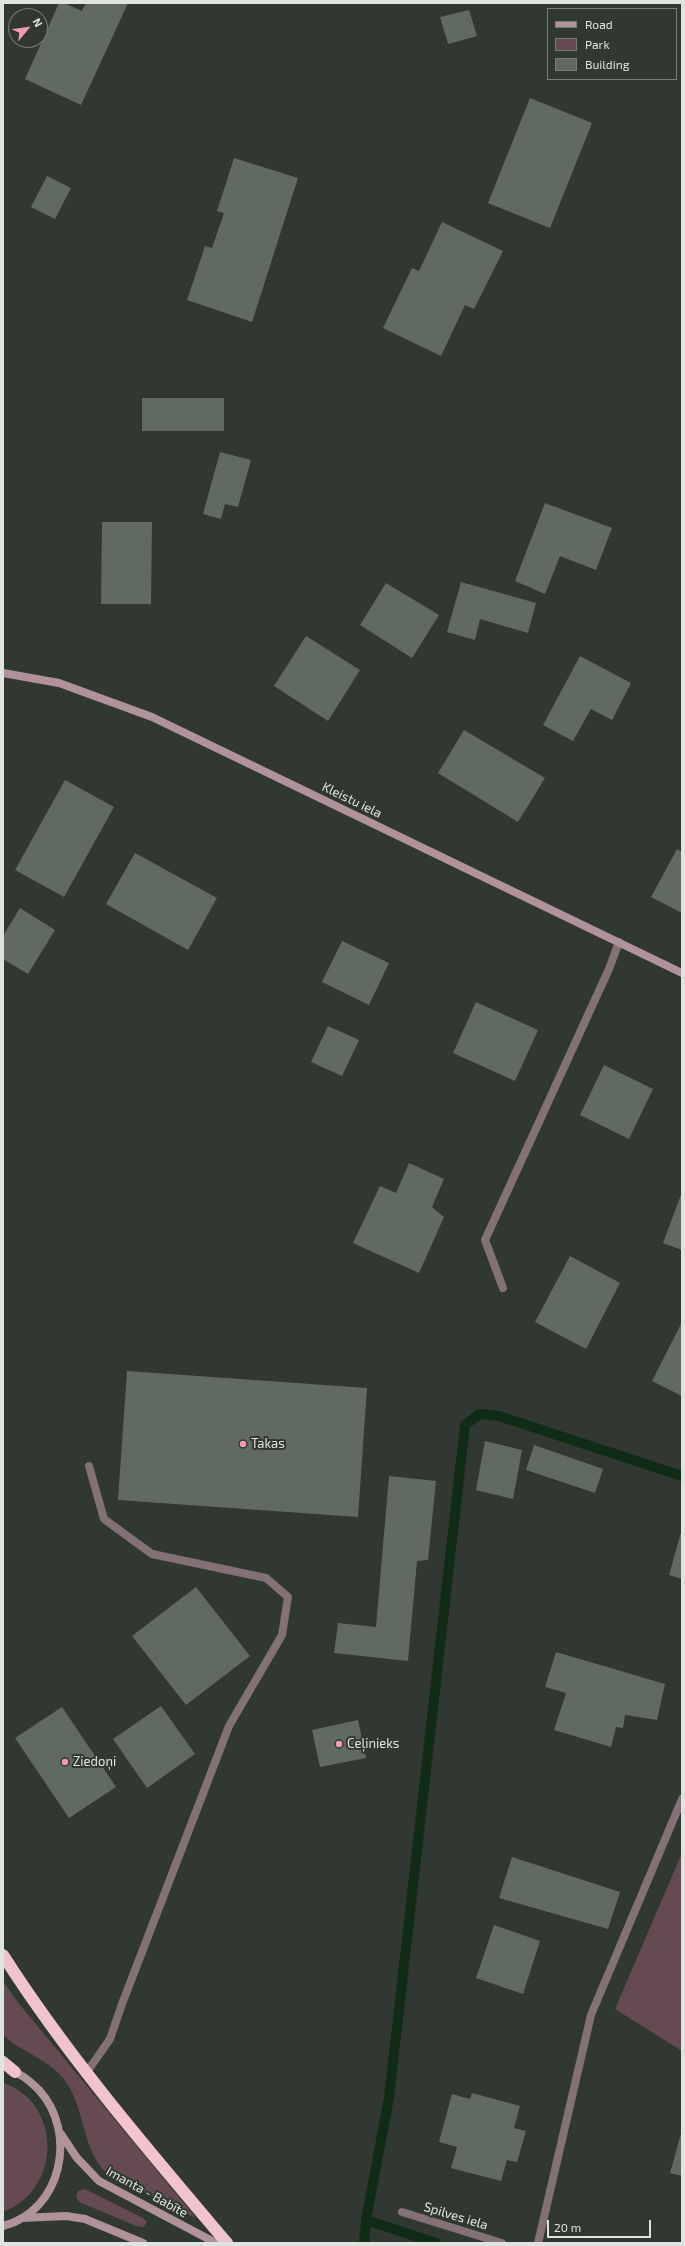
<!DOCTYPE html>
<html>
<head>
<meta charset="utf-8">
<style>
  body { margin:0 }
  #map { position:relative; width:685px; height:2246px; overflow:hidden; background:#303831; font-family:"Exo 2",sans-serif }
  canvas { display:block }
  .frame { position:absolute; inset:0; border:4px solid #dfe4e0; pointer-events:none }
  .legend { position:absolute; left:547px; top:8px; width:130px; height:72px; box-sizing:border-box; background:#303831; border:1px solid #767d77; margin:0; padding:5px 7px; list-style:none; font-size:12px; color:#dfe4e0 }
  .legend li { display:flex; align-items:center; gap:8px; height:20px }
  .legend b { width:20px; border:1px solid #767d77 }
  .north { position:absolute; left:8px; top:8px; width:40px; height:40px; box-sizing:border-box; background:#303831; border:1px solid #767d77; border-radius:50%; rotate:61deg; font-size:11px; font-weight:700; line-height:16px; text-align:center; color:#dfe4e0 }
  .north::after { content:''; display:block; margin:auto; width:14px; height:18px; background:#f19ab3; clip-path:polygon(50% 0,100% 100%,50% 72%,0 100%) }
  .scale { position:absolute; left:547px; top:2220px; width:104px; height:18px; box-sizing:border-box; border:2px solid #dfe4e0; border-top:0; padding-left:5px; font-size:12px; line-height:14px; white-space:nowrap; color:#dfe4e0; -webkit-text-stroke:3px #303831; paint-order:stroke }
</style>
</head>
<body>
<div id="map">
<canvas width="685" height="2246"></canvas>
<div class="frame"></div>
<ul class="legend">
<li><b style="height:5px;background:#b0929a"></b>Road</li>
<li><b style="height:11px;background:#664a52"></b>Park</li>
<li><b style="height:11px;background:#616a62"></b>Building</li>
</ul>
<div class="north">N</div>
<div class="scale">20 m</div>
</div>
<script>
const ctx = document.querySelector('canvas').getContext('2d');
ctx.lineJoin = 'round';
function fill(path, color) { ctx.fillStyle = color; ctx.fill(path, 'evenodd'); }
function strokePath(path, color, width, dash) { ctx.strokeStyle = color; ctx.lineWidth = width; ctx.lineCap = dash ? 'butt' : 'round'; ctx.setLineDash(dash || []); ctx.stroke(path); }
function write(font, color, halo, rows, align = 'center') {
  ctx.font = font + ' "Exo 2",sans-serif'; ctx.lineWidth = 4; ctx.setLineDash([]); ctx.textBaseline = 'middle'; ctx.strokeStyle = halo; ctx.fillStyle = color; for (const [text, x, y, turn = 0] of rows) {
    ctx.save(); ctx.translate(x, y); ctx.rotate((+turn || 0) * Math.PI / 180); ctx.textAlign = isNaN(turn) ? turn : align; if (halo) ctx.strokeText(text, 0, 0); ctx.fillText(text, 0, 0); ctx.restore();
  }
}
fill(new Path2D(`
  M 682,1853 L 682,2051 L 615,2009 Z
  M 3,1981 L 16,2000 L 196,2218 L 106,2173 C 80,2146 86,2106 63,2078 C 45,2057 21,2052 3,2035 Z
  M 3,2082 C 13,2087 23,2092 31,2101 C 61,2137 49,2195 3,2212 Z
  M 85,2189 L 143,2218 L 147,2222 L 144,2227 L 136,2226 L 79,2202 L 76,2197 L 78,2191 Z`), '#664a52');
strokePath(new Path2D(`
  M 366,2220 L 436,2243
  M 364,2243 L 366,2220 L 389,2098 L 465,1425 L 479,1414 L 499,1416 L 682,1476`), '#102c16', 10);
fill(new Path2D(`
  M 59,3 L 64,3 L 82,11 L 86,3 L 128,3 L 81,105 L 25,79 Z
  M 469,10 L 477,36 L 448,44 L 440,17 Z
  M 530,98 L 592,123 L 550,228 L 488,203 Z
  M 234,158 L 298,178 L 252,322 L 187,300 L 205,246 L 212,248 L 224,213 L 217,211 Z
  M 47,176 L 71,188 L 55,219 L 31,207 Z
  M 442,222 L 503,251 L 474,309 L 465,305 L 441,356 L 383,328 L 412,268 L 419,271 Z
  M 142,398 L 224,398 L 224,431 L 142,431 Z
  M 220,452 L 251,460 L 238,507 L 225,504 L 221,519 L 203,514 Z
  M 545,503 L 612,528 L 596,570 L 560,556 L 545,594 L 515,581 Z
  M 102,522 L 152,522 L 151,604 L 101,604 Z
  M 461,582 L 536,603 L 528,633 L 480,619 L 475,640 L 447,632 Z
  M 386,583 L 439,615 L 412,658 L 360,625 Z
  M 306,636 L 360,670 L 328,721 L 274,686 Z
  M 580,656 L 631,683 L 612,720 L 591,709 L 573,741 L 543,725 Z
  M 464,730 L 545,778 L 518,822 L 438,773 Z
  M 65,780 L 114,807 L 64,897 L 15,870 Z
  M 677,849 L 682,852 L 682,913 L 651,897 Z
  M 135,853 L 217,898 L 188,950 L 106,904 Z
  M 20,908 L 55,930 L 28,974 L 3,959 L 3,936 Z
  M 342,941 L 389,963 L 369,1005 L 322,982 Z
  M 476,1002 L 538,1030 L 515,1081 L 453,1053 Z
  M 328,1026 L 359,1040 L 342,1076 L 311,1062 Z
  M 604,1065 L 653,1089 L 629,1139 L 580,1115 Z
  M 409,1163 L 444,1179 L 432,1207 L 444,1217 L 419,1273 L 353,1243 L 380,1186 L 396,1193 Z
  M 682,1192 L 682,1250 L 663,1243 Z
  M 570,1256 L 620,1283 L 586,1349 L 535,1322 Z
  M 682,1322 L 682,1396 L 652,1381 Z
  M 127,1371 L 367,1388 L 358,1517 L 118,1500 Z
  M 485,1441 L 522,1450 L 513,1499 L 476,1490 Z
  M 534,1445 L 603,1469 L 595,1493 L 526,1470 Z
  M 389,1476 L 436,1481 L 428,1560 L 417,1561 L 408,1661 L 334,1653 L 338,1623 L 376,1627 Z
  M 682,1529 L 682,1579 L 669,1575 Z
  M 196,1587 L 250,1656 L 186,1705 L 132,1636 Z
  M 556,1652 L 665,1684 L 657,1720 L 625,1715 L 623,1728 L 616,1727 L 611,1747 L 554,1730 L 566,1693 L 545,1687 Z
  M 161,1706 L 195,1754 L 147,1788 L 113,1739 Z
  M 62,1707 L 116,1787 L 69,1818 L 15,1738 Z
  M 358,1720 L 366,1758 L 320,1767 L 312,1730 Z
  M 512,1857 L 620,1892 L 608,1929 L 499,1898 Z
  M 494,1925 L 540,1941 L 523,1994 L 476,1978 Z
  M 472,2093 L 520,2106 L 514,2128 L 526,2131 L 517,2162 L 507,2160 L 501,2181 L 451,2168 L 457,2147 L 439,2142 L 452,2094 L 470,2099 Z
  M 682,2130 L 682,2176 L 670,2173 Z`), '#616a62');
strokePath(new Path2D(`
  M 503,1288 L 485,1240 L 609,969 L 619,942
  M 87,2072 L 110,2039 L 122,2004 L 229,1726 L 282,1635 L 288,1597 L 266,1578 L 152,1554 L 104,1519 L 89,1466`), '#847176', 8);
strokePath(new Path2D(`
  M 402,2212 L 502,2243
  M 538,2243 L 591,2015 L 682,1799`), '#847176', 8);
strokePath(new Path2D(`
  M 3,673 L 59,683 L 152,717 L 682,973
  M 61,2134 L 77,2158 L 99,2181 L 216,2243
  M 22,2218 L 66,2216 L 85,2219 L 143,2243
  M 3,2226 C 62,2211 78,2133 39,2090 C 31,2082 22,2074 12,2071`), '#b0929a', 8);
strokePath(new Path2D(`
  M 3,1955 C 68,2057 149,2151 227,2243
  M 3,2062 L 15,2072`), '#f0c3ce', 12);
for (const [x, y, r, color] of [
  [243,1444,4,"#f19ab3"],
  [339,1744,4,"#f19ab3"],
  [65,1762,4,"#f19ab3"]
]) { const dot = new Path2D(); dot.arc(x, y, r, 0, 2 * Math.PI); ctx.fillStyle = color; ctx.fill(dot); strokePath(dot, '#303831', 1.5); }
write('13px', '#dfe4e0', '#303831', [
  ["Kleistu iela",352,800,26],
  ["Imanta - Babīte",147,2192,29],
  ["Spilves iela",456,2216,17]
]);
write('13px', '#dfe4e0', '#303831', [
  ["Takas",251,1444],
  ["Ceļinieks",347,1744],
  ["Ziedoņi",73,1762]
], 'left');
</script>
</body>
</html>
